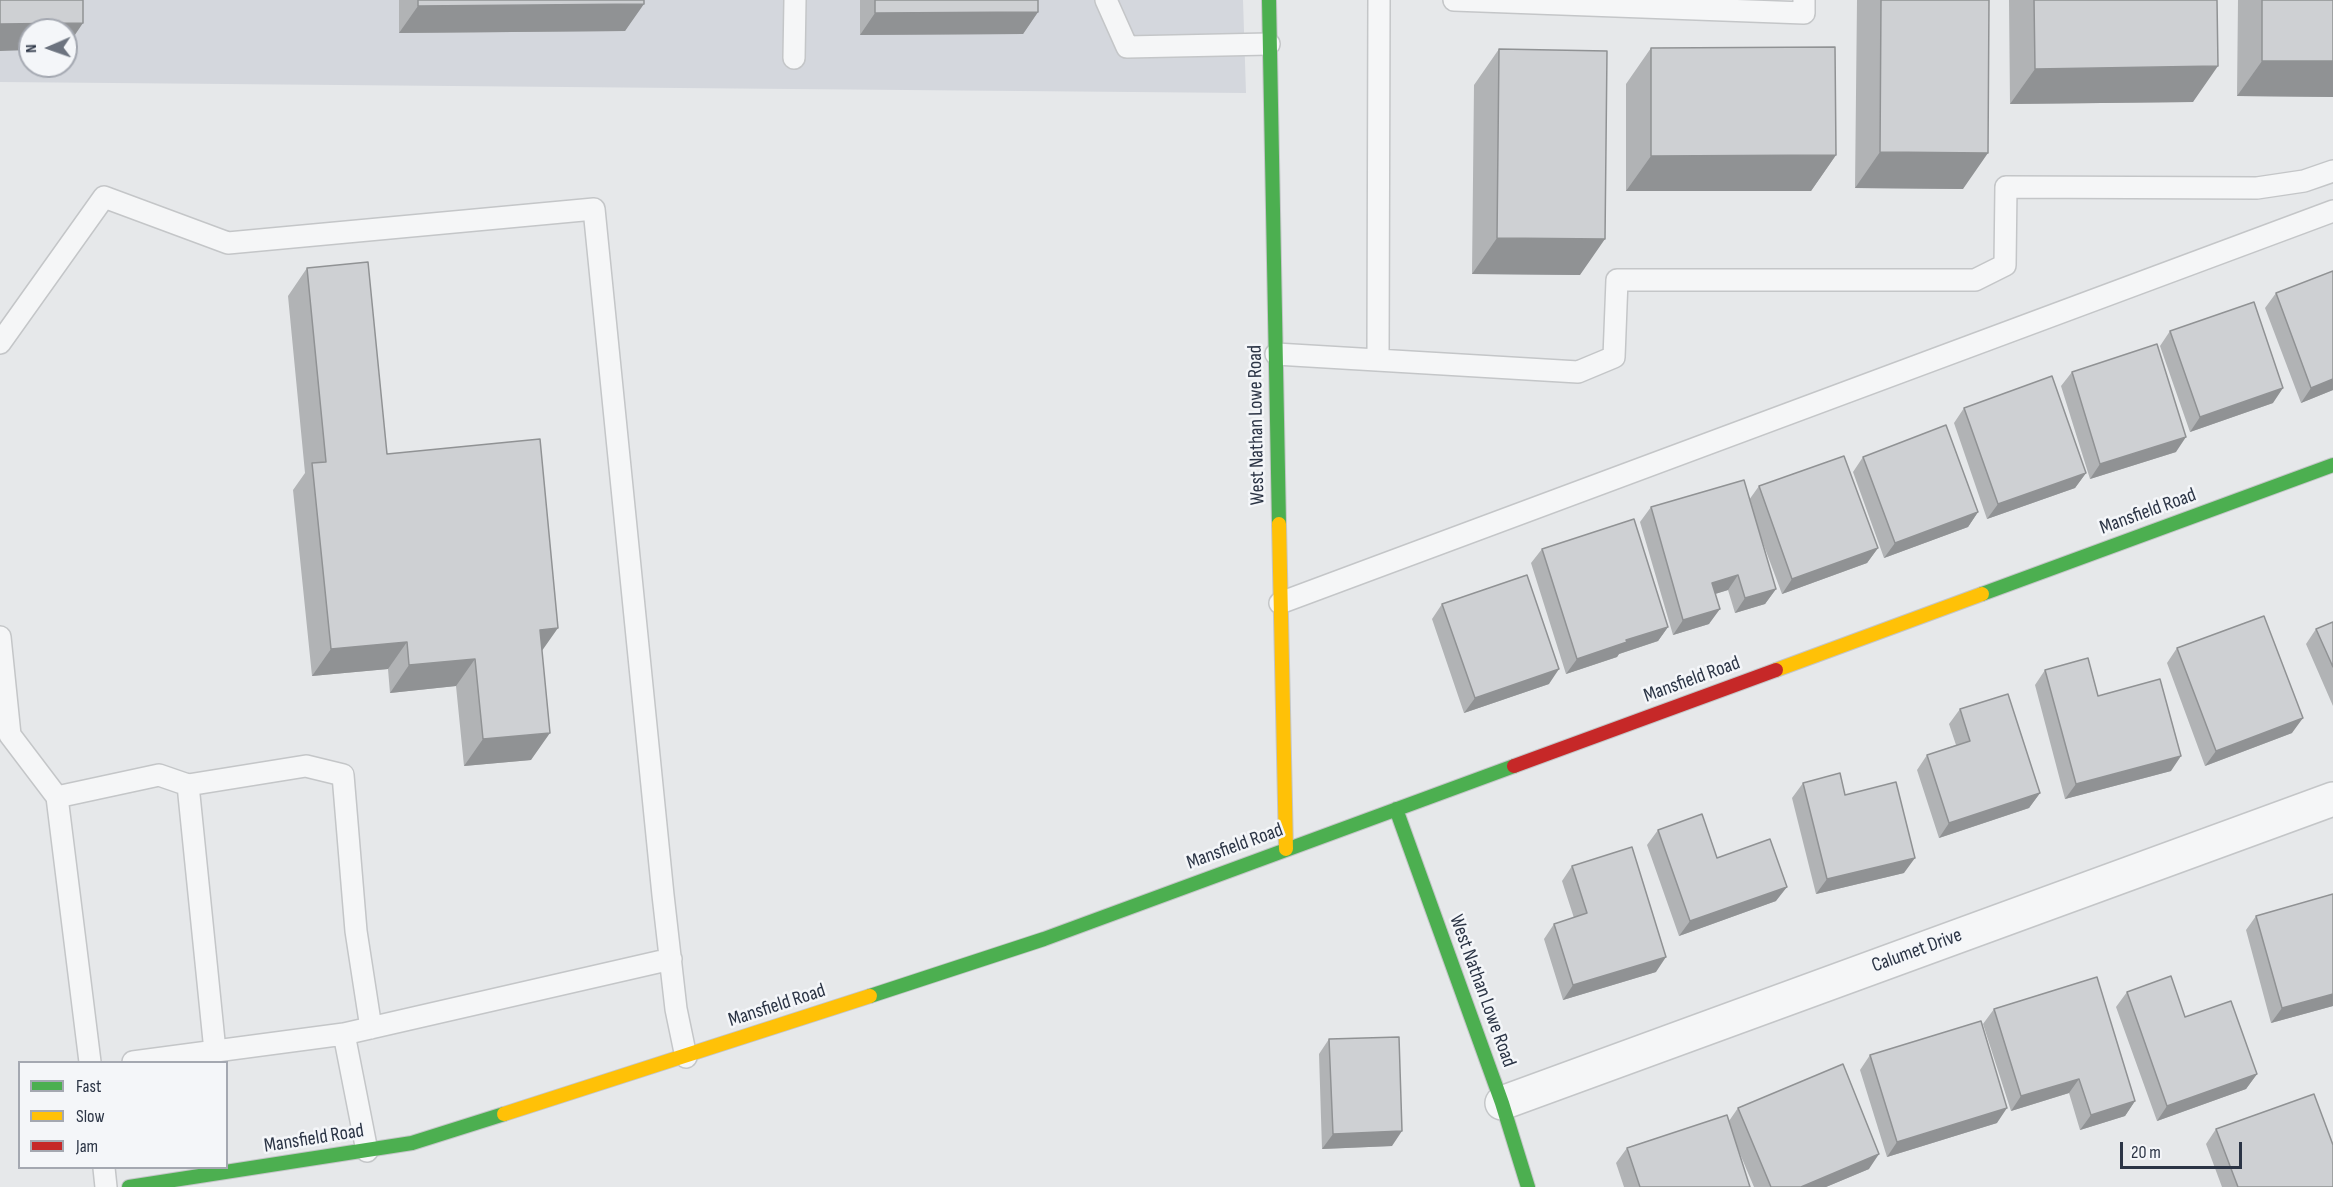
<!DOCTYPE html>
<html>
<head>
<meta charset="utf-8">
<style>
  body { margin:0 }
  #map { position:relative; width:2333px; height:1187px; overflow:hidden; background:#e6e8ea; font-family:"Sofia Sans Condensed",sans-serif }
  canvas { display:block }
  .legend { position:absolute; left:18px; top:1061px; width:210px; height:108px; box-sizing:border-box; background:#f4f6f9; border:2px solid #a4a8b1; margin:0; padding:8px 10px; list-style:none; font-size:18px; color:#2b3445 }
  .legend li { display:flex; align-items:center; gap:12px; height:30px }
  .legend b { width:30px; border:2px solid #a4a8b1 }
  .north { position:absolute; left:18px; top:18px; width:60px; height:60px; box-sizing:border-box; background:#f4f6f9; border:2px solid #a4a8b1; border-radius:50%; rotate:268deg; font-size:16px; font-weight:700; line-height:24px; text-align:center; color:#2b3445 }
  .north::after { content:''; display:block; margin:auto; width:21px; height:27px; background:#6c737f; clip-path:polygon(50% 0,100% 100%,50% 72%,0 100%) }
  .scale { position:absolute; left:2120px; top:1142px; width:122px; height:27px; box-sizing:border-box; border:3px solid #2b3445; border-top:0; padding-left:8px; font-size:18px; line-height:21px; white-space:nowrap; color:#2b3445; -webkit-text-stroke:4px #f4f6f9; paint-order:stroke }
</style>
</head>
<body>
<div id="map">
<canvas width="2333" height="1187"></canvas>
<ul class="legend">
<li><b style="height:8px;background:#4caf50"></b>Fast</li>
<li><b style="height:8px;background:#ffc107"></b>Slow</li>
<li><b style="height:8px;background:#c62828"></b>Jam</li>
</ul>
<div class="north">N</div>
<div class="scale">20 m</div>
</div>
<script>
const ctx = document.querySelector('canvas').getContext('2d');
ctx.lineJoin = 'round';
function fill(path, color) { ctx.fillStyle = color; ctx.fill(path, 'evenodd'); }
function strokePath(path, color, width, dash) { ctx.strokeStyle = color; ctx.lineWidth = width; ctx.lineCap = dash ? 'butt' : 'round'; ctx.setLineDash(dash || []); ctx.stroke(path); }
function write(font, color, halo, rows, align = 'center') {
  ctx.font = font + ' "Sofia Sans Condensed",sans-serif'; ctx.lineWidth = 5; ctx.setLineDash([]); ctx.textBaseline = 'middle'; ctx.strokeStyle = halo; ctx.fillStyle = color; for (const [text, x, y, turn = 0] of rows) {
    ctx.save(); ctx.translate(x, y); ctx.rotate((+turn || 0) * Math.PI / 180); ctx.textAlign = isNaN(turn) ? turn : align; if (halo) ctx.strokeText(text, 0, 0); ctx.fillText(text, 0, 0); ctx.restore();
  }
}
fill(new Path2D(`
  M 0,0 L 1243,0 L 1246,93 L 0,82 ZM 30,30 L 66,30 L 66,66 L 30,66 Z`), '#d4d7dd');
const lane = new Path2D(`
  M 1106,0 L 1127,47 L 1269,44
  M 1454,0 L 1804,13 L 1804,0
  M 794,58 L 795,0
  M 0,343 L 104,197 L 228,243 L 594,209 L 663,895 L 676,1009 L 686,1057
  M 1276,354 L 1578,372 L 1614,357 L 1617,280 L 1975,280 L 2005,265 L 2006,187 L 2257,188 L 2304,181 L 2333,171
  M 1378,360 L 1379,0
  M 1280,603 L 2333,211
  M 0,637 L 10,735 L 57,797 L 90,1062
  M 188,785 L 306,766 L 343,775 L 356,931 L 371,1028
  M 57,797 L 159,775 L 188,785 L 215,1051
  M 344,1034 L 671,959
  M 133,1062 L 344,1034 L 367,1151
  M 104,1168 L 106,1187`);
const street = new Path2D(`
  M 1502,1103 L 2333,799`);
const fast = new Path2D(`
  M 1269,0 L 1279,524
  M 1982,594 L 2333,465
  M 1396,809 L 1502,1103 L 1528,1187
  M 870,996 L 1044,939 L 1514,766
  M 129,1187 L 412,1143 L 504,1114`);
const slow = new Path2D(`
  M 1279,524 L 1286,849
  M 1776,670 L 1982,594
  M 504,1114 L 870,996`);
const jam = new Path2D(`
  M 1514,766 L 1776,670`);
strokePath(lane, '#c4c6c8', 24);
strokePath(street, '#c4c6c8', 36);
strokePath(fast, '#c4c6c8', 16);
strokePath(slow, '#c4c6c8', 16);
strokePath(jam, '#c4c6c8', 16);
strokePath(lane, '#f5f6f7', 21);
strokePath(street, '#f5f6f7', 33);
strokePath(fast, '#4caf50', 14);
strokePath(slow, '#ffc107', 14);
strokePath(jam, '#c62828', 14);
fill(new Path2D(`
  M 399,0 L 644,0 L 625,31 L 399,33 Z
  M 860,0 L 1038,0 L 1038,12 L 1023,34 L 860,35 Z
  M 1857,0 L 1989,0 L 1963,189 L 1855,188 Z
  M 2009,0 L 2217,0 L 2193,102 L 2010,104 Z
  M 2238,0 L 2333,0 L 2333,97 L 2237,96 Z
  M 1651,48 L 1836,155 L 1811,191 L 1626,191 L 1626,84 Z
  M 1499,49 L 1580,275 L 1472,274 L 1474,85 Z
  M 307,268 L 387,454 L 542,651 L 531,760 L 464,766 L 456,686 L 390,693 L 388,669 L 312,676 L 293,490 L 305,473 L 288,296 Z
  M 2276,293 L 2333,390 L 2301,403 L 2265,308 Z
  M 2170,331 L 2273,403 L 2190,432 L 2160,346 Z
  M 2072,372 L 2176,452 L 2090,479 L 2061,386 Z
  M 1964,408 L 2086,473 L 2075,488 L 1987,519 L 1954,423 Z
  M 1863,457 L 1978,512 L 1968,527 L 1884,558 L 1853,472 Z
  M 1759,486 L 1878,548 L 1867,563 L 1782,594 L 1757,527 L 1776,589 L 1765,604 L 1735,613 L 1728,590 L 1715,594 L 1709,624 L 1673,635 L 1640,522 L 1651,507 L 1749,500 Z
  M 1542,549 L 1668,627 L 1658,641 L 1619,654 L 1617,657 L 1566,674 L 1531,563 Z
  M 1442,604 L 1549,684 L 1464,713 L 1432,619 Z
  M 2333,622 L 2333,706 L 2306,644 L 2316,629 Z
  M 2177,648 L 2292,733 L 2205,766 L 2167,663 Z
  M 2045,670 L 2098,696 L 2171,771 L 2065,799 L 2035,685 Z
  M 1960,709 L 2040,793 L 2029,808 L 1939,838 L 1917,770 L 1927,755 L 1956,745 L 1949,724 Z
  M 1803,783 L 1845,795 L 1904,873 L 1816,894 L 1792,798 Z
  M 1658,830 L 1776,901 L 1679,936 L 1647,845 Z
  M 1572,866 L 1656,972 L 1563,1000 L 1544,939 L 1554,924 L 1574,918 L 1562,881 Z
  M 2333,894 L 2333,1006 L 2271,1023 L 2246,930 L 2256,916 Z
  M 2127,992 L 2185,1017 L 2257,1074 L 2246,1089 L 2157,1121 L 2116,1007 Z
  M 1994,1009 L 2135,1101 L 2125,1116 L 2080,1130 L 2069,1093 L 2011,1111 L 1983,1024 Z
  M 1329,1039 L 1392,1146 L 1322,1149 L 1319,1054 Z
  M 1870,1055 L 1997,1123 L 1887,1157 L 1860,1070 Z
  M 1738,1108 L 1869,1169 L 1826,1187 L 1754,1187 L 1735,1142 L 1750,1187 L 1624,1187 L 1616,1163 L 1627,1148 L 1729,1121 Z
  M 2216,1129 L 2333,1187 L 2222,1187 L 2206,1144 Z`), '#b1b3b5');
fill(new Path2D(`
  M 644,4 L 625,31 L 399,33 L 418,6 Z
  M 1038,12 L 1023,34 L 860,35 L 875,13 Z
  M 83,23 L 66,48 L 66,30 L 30,30 L 30,50 L 0,51 L 0,24 Z
  M 2262,61 L 2333,61 L 2333,97 L 2237,96 Z
  M 2218,66 L 2193,102 L 2010,104 L 2035,69 Z
  M 1880,152 L 1988,153 L 1963,189 L 1855,188 Z
  M 1836,155 L 1811,191 L 1626,191 L 1651,156 Z
  M 1497,238 L 1605,239 L 1580,275 L 1472,274 Z
  M 2333,379 L 2333,390 L 2301,403 L 2311,388 Z
  M 2283,388 L 2273,403 L 2190,432 L 2200,417 Z
  M 2186,437 L 2176,452 L 2090,479 L 2100,464 Z
  M 2086,473 L 2075,488 L 1987,519 L 1998,504 Z
  M 1978,512 L 1968,527 L 1884,558 L 1895,543 Z
  M 1878,548 L 1867,563 L 1782,594 L 1792,579 Z
  M 1738,575 L 1728,590 L 1702,598 L 1712,583 Z
  M 1776,589 L 1765,604 L 1735,613 L 1745,598 Z
  M 1720,609 L 1709,624 L 1673,635 L 1683,620 Z
  M 1668,627 L 1658,641 L 1619,654 L 1617,657 L 1566,674 L 1577,659 L 1626,640 Z
  M 558,628 L 539,655 L 540,630 Z
  M 407,642 L 388,669 L 312,676 L 331,649 Z
  M 475,659 L 456,686 L 390,693 L 409,665 Z
  M 1559,669 L 1549,684 L 1464,713 L 1475,698 Z
  M 2303,718 L 2292,733 L 2205,766 L 2216,751 Z
  M 550,733 L 531,760 L 464,766 L 483,739 Z
  M 2181,756 L 2171,771 L 2065,799 L 2076,784 Z
  M 2040,793 L 2029,808 L 1939,838 L 1949,823 Z
  M 1915,858 L 1904,873 L 1816,894 L 1827,879 Z
  M 1787,887 L 1776,901 L 1679,936 L 1690,921 Z
  M 1666,957 L 1656,972 L 1563,1000 L 1573,985 Z
  M 2333,994 L 2333,1006 L 2271,1023 L 2282,1008 Z
  M 2257,1074 L 2246,1089 L 2157,1121 L 2167,1106 Z
  M 2079,1079 L 2069,1093 L 2011,1111 L 2021,1096 Z
  M 2135,1101 L 2125,1116 L 2080,1130 L 2091,1115 Z
  M 2007,1108 L 1997,1123 L 1887,1157 L 1897,1142 Z
  M 1402,1131 L 1392,1146 L 1322,1149 L 1333,1134 Z
  M 1879,1154 L 1869,1169 L 1826,1187 L 1801,1187 Z`), '#909294');
const building = new Path2D(`
  M 0,0 L 83,0 L 83,23 L 0,24 Z
  M 418,0 L 644,0 L 644,4 L 418,6 Z
  M 875,0 L 1038,0 L 1038,12 L 875,13 Z
  M 1881,0 L 1989,0 L 1988,153 L 1880,152 Z
  M 2034,0 L 2217,0 L 2218,66 L 2035,69 Z
  M 2262,0 L 2333,0 L 2333,61 L 2262,61 Z
  M 1835,47 L 1836,155 L 1651,156 L 1651,48 Z
  M 1499,49 L 1607,51 L 1605,239 L 1497,238 Z
  M 368,262 L 387,454 L 540,439 L 558,628 L 540,630 L 550,733 L 483,739 L 475,659 L 409,665 L 407,642 L 331,649 L 312,463 L 326,462 L 307,268 Z
  M 2333,271 L 2333,379 L 2311,388 L 2276,293 Z
  M 2254,302 L 2283,388 L 2200,417 L 2170,331 Z
  M 2157,344 L 2186,437 L 2100,464 L 2072,372 Z
  M 2052,376 L 2086,473 L 1998,504 L 1964,408 Z
  M 1946,425 L 1978,512 L 1895,543 L 1863,457 Z
  M 1844,456 L 1878,548 L 1792,579 L 1759,486 Z
  M 1744,480 L 1776,589 L 1745,598 L 1738,575 L 1712,583 L 1720,609 L 1683,620 L 1651,507 Z
  M 1634,519 L 1668,627 L 1626,640 L 1627,642 L 1577,659 L 1542,549 Z
  M 1527,575 L 1559,669 L 1475,698 L 1442,604 Z
  M 2264,616 L 2303,718 L 2216,751 L 2177,648 Z
  M 2333,622 L 2333,667 L 2316,629 Z
  M 2088,658 L 2098,696 L 2160,679 L 2181,756 L 2076,784 L 2045,670 Z
  M 2008,694 L 2040,793 L 1949,823 L 1927,755 L 1970,741 L 1960,709 Z
  M 1840,773 L 1845,795 L 1896,782 L 1915,858 L 1827,879 L 1803,783 Z
  M 1702,814 L 1717,858 L 1770,839 L 1787,887 L 1690,921 L 1658,830 Z
  M 1632,847 L 1666,957 L 1573,985 L 1554,924 L 1587,913 L 1572,866 Z
  M 2333,894 L 2333,994 L 2282,1008 L 2256,916 Z
  M 2171,976 L 2185,1017 L 2231,1001 L 2257,1074 L 2167,1106 L 2127,992 Z
  M 2097,977 L 2135,1101 L 2091,1115 L 2079,1079 L 2021,1096 L 1994,1009 Z
  M 1981,1021 L 2007,1108 L 1897,1142 L 1870,1055 Z
  M 1399,1037 L 1402,1131 L 1333,1134 L 1329,1039 Z
  M 1843,1064 L 1879,1154 L 1801,1187 L 1771,1187 L 1738,1108 Z
  M 2314,1094 L 2333,1145 L 2333,1187 L 2238,1187 L 2216,1129 Z
  M 1727,1115 L 1750,1187 L 1640,1187 L 1627,1148 Z`);
fill(building, '#ced0d3');
strokePath(building, '#909294', 1.5);
write('20px', '#2b3445', '#f4f6f9', [
  ["West Nathan Lowe Road",1257,425,-91],
  ["Mansfield Road",2148,512,-20],
  ["Mansfield Road",1692,680,-20],
  ["Mansfield Road",1235,847,-20],
  ["Calumet Drive",1917,951,-20],
  ["West Nathan Lowe Road",1482,991,70],
  ["Mansfield Road",777,1006,-18],
  ["Mansfield Road",314,1139,-9]
]);
</script>
</body>
</html>
